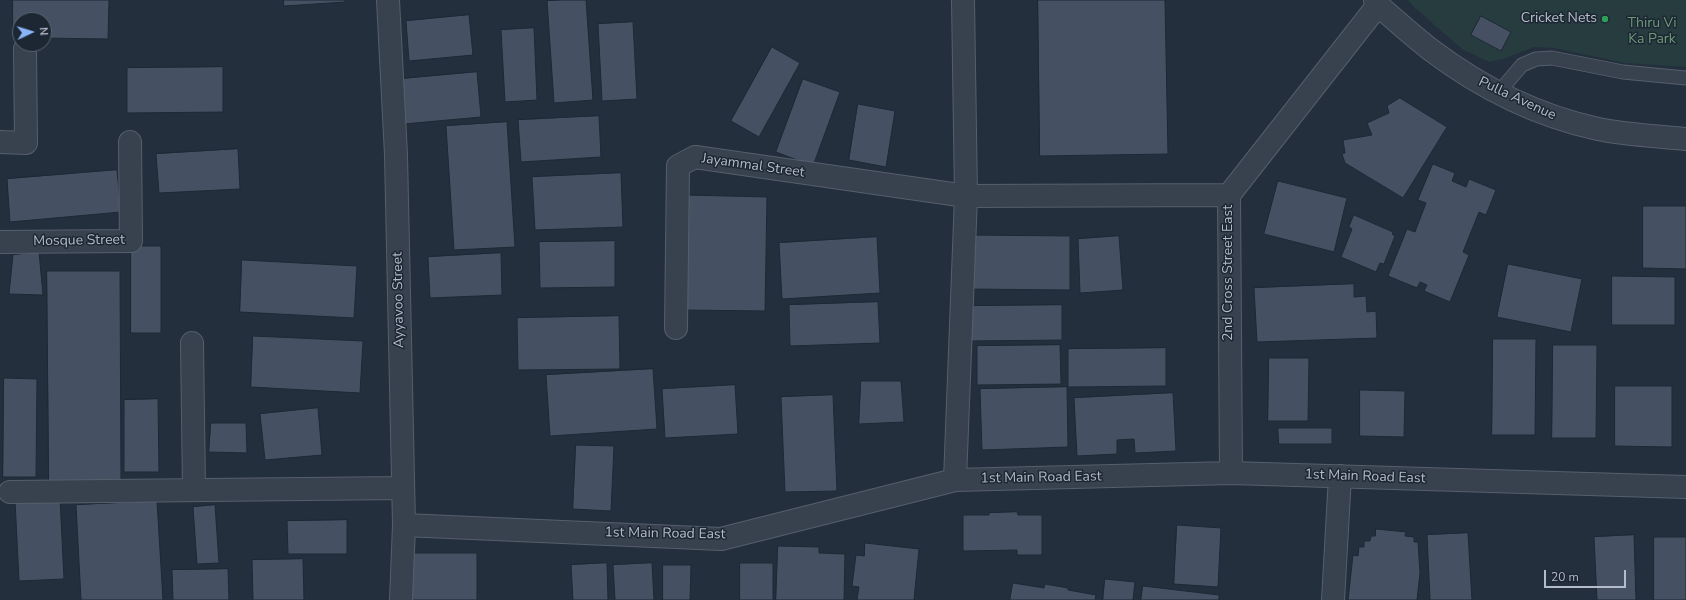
<!DOCTYPE html>
<html>
<head>
<meta charset="utf-8">
<style>
  body { margin:0 }
  #map { position:relative; width:1686px; height:600px; overflow:hidden; background:#242f3e; font-family:"Nunito Sans",sans-serif }
  canvas { display:block }
  .north { position:absolute; left:12px; top:12px; width:40px; height:40px; box-sizing:border-box; background:#1d2633; border:1px solid #59626f; border-radius:50%; rotate:86deg; font-size:11px; font-weight:700; line-height:16px; text-align:center; color:#b4bcc9 }
  .north::after { content:''; display:block; margin:auto; width:14px; height:18px; background:#8ab4f8; clip-path:polygon(50% 0,100% 100%,50% 72%,0 100%) }
  .scale { position:absolute; left:1544px; top:570px; width:82px; height:18px; box-sizing:border-box; border:2px solid #b4bcc9; border-top:0; padding-left:5px; font-size:12px; line-height:14px; white-space:nowrap; color:#b4bcc9; -webkit-text-stroke:3px #1d2633; paint-order:stroke }
</style>
</head>
<body>
<div id="map">
<canvas width="1686" height="600"></canvas>
<div class="north">N</div>
<div class="scale">20 m</div>
</div>
<script>
const ctx = document.querySelector('canvas').getContext('2d');
ctx.lineJoin = 'round';
function fill(path, color) { ctx.fillStyle = color; ctx.fill(path, 'evenodd'); }
function strokePath(path, color, width, dash) { ctx.strokeStyle = color; ctx.lineWidth = width; ctx.lineCap = dash ? 'butt' : 'round'; ctx.setLineDash(dash || []); ctx.stroke(path); }
function write(font, color, halo, rows, align = 'center') {
  ctx.font = font + ' "Nunito Sans",sans-serif'; ctx.lineWidth = 3; ctx.setLineDash([]); ctx.textBaseline = 'middle'; ctx.strokeStyle = halo; ctx.fillStyle = color; for (const [text, x, y, turn = 0] of rows) {
    ctx.save(); ctx.translate(x, y); ctx.rotate((+turn || 0) * Math.PI / 180); ctx.textAlign = isNaN(turn) ? turn : align; if (halo) ctx.strokeText(text, 0, 0); ctx.fillText(text, 0, 0); ctx.restore();
  }
}
fill(new Path2D(`
  M 1408,0 L 1686,0 L 1686,67 L 1625,63 L 1554,48 L 1534,47 L 1503,59 L 1489,62 L 1462,49 L 1413,6 Z`), '#263c3f');
const building = new Path2D(`
  M 13,0 L 109,0 L 108,39 L 44,38 L 44,20 L 20,20 L 20,38 L 13,38 Z
  M 284,0 L 345,0 L 345,2 L 284,6 Z
  M 562,0 L 586,0 L 593,100 L 554,103 L 547,1 Z
  M 1038,0 L 1165,0 L 1168,154 L 1040,156 Z
  M 469,15 L 473,55 L 409,61 L 406,21 Z
  M 1481,16 L 1511,32 L 1501,51 L 1471,35 Z
  M 633,22 L 637,99 L 602,101 L 598,24 Z
  M 534,28 L 537,100 L 505,102 L 501,30 Z
  M 772,47 L 800,63 L 759,137 L 731,121 Z
  M 223,67 L 223,112 L 127,113 L 127,68 Z
  M 477,72 L 481,117 L 404,124 L 400,79 Z
  M 803,79 L 840,92 L 813,166 L 776,152 Z
  M 1400,98 L 1447,127 L 1403,198 L 1345,163 L 1342,154 L 1345,153 L 1343,140 L 1372,135 L 1367,123 L 1389,113 L 1387,106 Z
  M 858,104 L 895,111 L 886,167 L 849,160 Z
  M 599,116 L 601,157 L 521,162 L 518,120 Z
  M 507,122 L 515,247 L 454,250 L 446,126 Z
  M 238,149 L 240,189 L 159,193 L 156,154 Z
  M 1433,164 L 1455,173 L 1452,181 L 1466,187 L 1469,179 L 1496,190 L 1486,215 L 1479,212 L 1463,252 L 1469,255 L 1450,302 L 1424,291 L 1427,285 L 1420,282 L 1417,288 L 1388,276 L 1407,229 L 1415,232 L 1426,203 L 1418,200 Z
  M 117,170 L 121,212 L 10,222 L 7,179 Z
  M 621,173 L 623,227 L 535,230 L 532,177 Z
  M 1278,181 L 1347,198 L 1334,252 L 1264,234 Z
  M 684,195 L 767,197 L 765,311 L 683,310 Z
  M 1643,206 L 1686,206 L 1686,269 L 1643,268 Z
  M 1354,215 L 1393,232 L 1392,234 L 1395,236 L 1384,264 L 1380,263 L 1376,272 L 1341,257 L 1352,229 L 1349,227 Z
  M 968,235 L 1070,236 L 1070,290 L 968,289 Z
  M 1119,236 L 1123,290 L 1080,293 L 1078,239 Z
  M 877,237 L 880,293 L 782,299 L 779,243 Z
  M 615,241 L 615,287 L 540,288 L 539,242 Z
  M 131,246 L 161,246 L 161,333 L 131,333 Z
  M 39,252 L 43,295 L 9,294 L 13,255 Z
  M 501,253 L 502,295 L 430,298 L 428,257 Z
  M 242,260 L 357,266 L 354,318 L 240,312 Z
  M 1508,264 L 1582,279 L 1571,332 L 1497,317 Z
  M 47,271 L 120,271 L 121,483 L 49,483 Z
  M 1612,276 L 1675,277 L 1675,325 L 1612,325 Z
  M 1354,284 L 1354,297 L 1366,296 L 1367,312 L 1376,311 L 1377,338 L 1257,342 L 1254,288 Z
  M 878,302 L 880,343 L 790,346 L 789,305 Z
  M 1062,305 L 1062,340 L 969,341 L 969,306 Z
  M 619,316 L 620,369 L 518,370 L 517,318 Z
  M 253,336 L 363,341 L 360,393 L 251,387 Z
  M 1493,339 L 1536,339 L 1535,435 L 1492,435 Z
  M 1060,345 L 1061,384 L 977,385 L 977,346 Z
  M 1553,345 L 1597,345 L 1596,438 L 1552,438 Z
  M 1166,348 L 1166,386 L 1068,387 L 1068,349 Z
  M 1269,358 L 1309,358 L 1308,421 L 1268,421 Z
  M 653,369 L 657,429 L 550,436 L 546,375 Z
  M 4,378 L 37,379 L 36,477 L 3,477 Z
  M 861,381 L 901,381 L 904,422 L 859,424 Z
  M 735,385 L 738,434 L 665,438 L 662,389 Z
  M 1615,386 L 1672,386 L 1672,447 L 1615,446 Z
  M 1067,387 L 1068,447 L 982,450 L 980,389 Z
  M 1360,390 L 1405,391 L 1404,437 L 1360,436 Z
  M 1173,393 L 1176,451 L 1135,453 L 1134,439 L 1117,440 L 1117,454 L 1077,456 L 1074,398 Z
  M 833,395 L 837,491 L 785,492 L 781,397 Z
  M 158,399 L 159,472 L 124,472 L 124,400 Z
  M 318,408 L 322,455 L 265,460 L 260,414 Z
  M 211,423 L 246,423 L 247,453 L 209,452 Z
  M 1278,428 L 1332,428 L 1332,444 L 1279,444 Z
  M 576,445 L 614,446 L 611,511 L 573,509 Z
  M 60,498 L 64,579 L 19,581 L 15,500 Z
  M 157,501 L 163,600 L 81,600 L 76,505 Z
  M 215,505 L 219,563 L 197,564 L 193,507 Z
  M 1017,512 L 1018,515 L 1042,515 L 1042,555 L 1017,555 L 1017,550 L 963,551 L 963,515 L 989,515 L 989,513 Z
  M 347,520 L 347,554 L 288,554 L 287,521 Z
  M 1177,525 L 1221,528 L 1218,587 L 1174,584 Z
  M 1376,529 L 1406,532 L 1405,536 L 1414,537 L 1414,542 L 1418,542 L 1420,573 L 1417,600 L 1348,600 L 1353,555 L 1358,556 L 1359,547 L 1364,547 L 1364,541 L 1370,541 L 1371,536 L 1375,536 Z
  M 1468,533 L 1472,600 L 1430,600 L 1427,535 Z
  M 1634,535 L 1636,600 L 1597,600 L 1594,537 Z
  M 1654,537 L 1686,537 L 1686,600 L 1654,600 Z
  M 865,543 L 919,549 L 914,600 L 857,600 L 859,587 L 852,586 L 856,555 L 864,556 Z
  M 778,546 L 819,547 L 819,553 L 845,554 L 844,600 L 776,600 Z
  M 408,553 L 477,553 L 477,600 L 408,600 Z
  M 303,559 L 304,600 L 253,600 L 252,560 Z
  M 607,563 L 608,600 L 573,600 L 571,565 Z
  M 652,563 L 654,600 L 615,600 L 613,565 Z
  M 740,563 L 773,563 L 773,600 L 740,600 Z
  M 663,565 L 691,565 L 690,600 L 663,600 Z
  M 228,569 L 229,600 L 173,600 L 172,570 Z
  M 1105,579 L 1135,582 L 1133,600 L 1103,600 Z
  M 1013,583 L 1044,588 L 1045,584 L 1068,588 L 1068,590 L 1096,595 L 1095,600 L 1010,600 Z
  M 1143,586 L 1219,595 L 1219,600 L 1141,600 Z`);
fill(building, '#455162');
strokePath(building, '#1f2835', 1);
const service = new Path2D(`
  M 1499,92 L 1522,65 L 1536,59 L 1552,58 L 1623,72 L 1686,78`);
const minor = new Path2D(`
  M 388,0 L 396,155 L 404,525 L 401,600
  M 0,142 L 26,143 L 25,49
  M 0,242 L 131,241 L 130,142
  M 676,328 L 678,166 L 695,157 L 966,196 L 1229,195
  M 192,343 L 194,490
  M 1231,473 L 1229,195 L 1378,5
  M 955,480 L 966,196 L 963,0
  M 10,492 L 403,488
  M 404,525 L 721,539 L 955,480 L 1231,473 L 1686,487
  M 1333,600 L 1340,476`);
const tertiary = new Path2D(`
  M 1375,0 L 1378,5 C 1395,20 1413,36 1431,50 C 1480,87 1538,116 1598,129 C 1627,135 1657,136 1686,139`);
strokePath(service, '#565f6c', 15);
strokePath(minor, '#565f6c', 24);
strokePath(tertiary, '#565f6c', 24);
strokePath(service, '#38414e', 13);
strokePath(minor, '#38414e', 22);
strokePath(tertiary, '#38414e', 22);
for (const [x, y, r, color] of [
  [1605,19,4,"#2e9e5b"]
]) { const dot = new Path2D(); dot.arc(x, y, r, 0, 2 * Math.PI); ctx.fillStyle = color; ctx.fill(dot); strokePath(dot, '#1d2633', 1.5); }
write('14px', '#b4bcc9', '#1d2633', [
  ["Cricket Nets",1597,19]
], 'right');
write('14px', '#6b9a76', '#1d2633', [
  ["Thiru Vi",1652,24],
  ["Ka Park",1652,40]
]);
write('14px', '#b4bcc9', '#1d2633', [
  ["Pulla Avenue",1517,99,25],
  ["Jayammal Street",753,166,8],
  ["Mosque Street",79,241,-1],
  ["2nd Cross Street East",1229,273,-90],
  ["Ayyavoo Street",399,300,-91],
  ["1st Main Road East",1365,477,2],
  ["1st Main Road East",1041,478,-1],
  ["1st Main Road East",665,534,1]
]);
</script>
</body>
</html>
